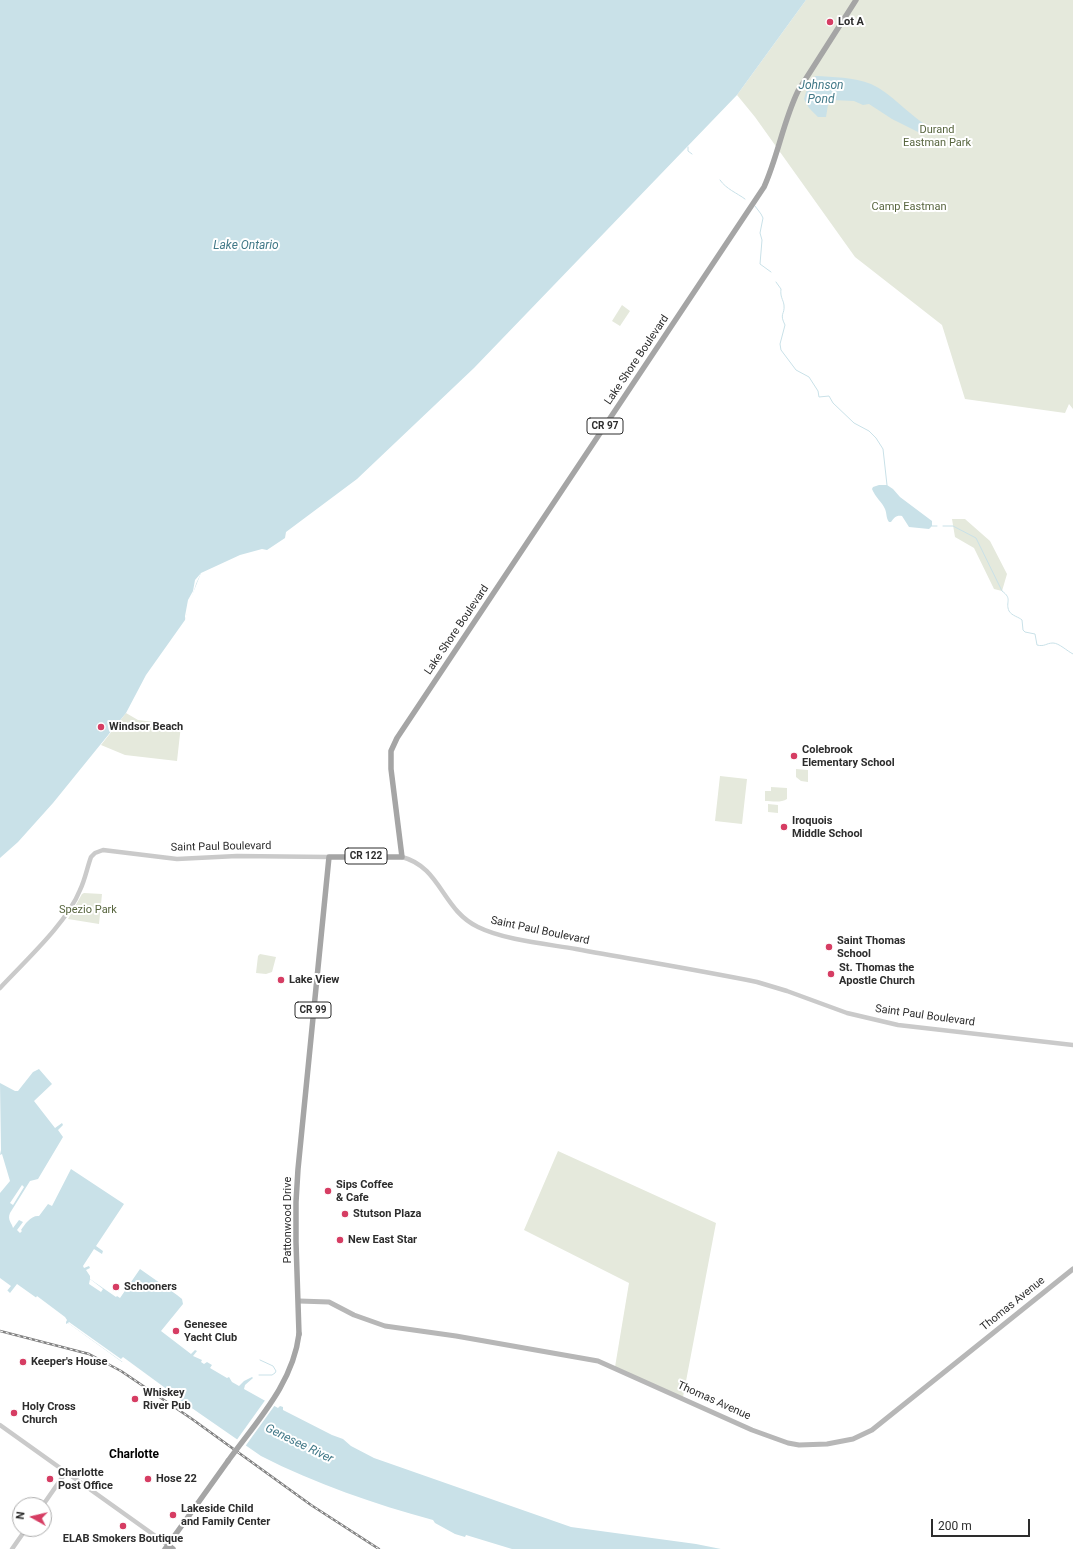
<!DOCTYPE html>
<html>
<head>
<meta charset="utf-8">
<style>
  body { margin:0 }
  #map { position:relative; width:1073px; height:1549px; overflow:hidden; background:#fff; font-family:Roboto,sans-serif }
  canvas { display:block }
  .north { position:absolute; left:12px; top:1497px; width:40px; height:40px; box-sizing:border-box; background:#fff; border:1px solid #ababab; border-radius:50%; rotate:278deg; font-size:11px; font-weight:700; line-height:16px; text-align:center; color:#2d2d2d }
  .north::after { content:''; display:block; margin:auto; width:14px; height:18px; background:#d63d63; clip-path:polygon(50% 0,100% 100%,50% 72%,0 100%) }
  .scale { position:absolute; left:931px; top:1519px; width:99px; height:18px; box-sizing:border-box; border:2px solid #2d2d2d; border-top:0; padding-left:5px; font-size:12px; line-height:14px; white-space:nowrap; color:#2d2d2d; -webkit-text-stroke:3px #fff; paint-order:stroke }
</style>
</head>
<body>
<div id="map">
<canvas width="1073" height="1549"></canvas>
<div class="north">N</div>
<div class="scale">200 m</div>
</div>
<script>
const ctx = document.querySelector('canvas').getContext('2d');
ctx.lineJoin = 'round';
function fill(path, color) { ctx.fillStyle = color; ctx.fill(path, 'evenodd'); }
function strokePath(path, color, width, dash) { ctx.strokeStyle = color; ctx.lineWidth = width; ctx.lineCap = dash ? 'butt' : 'round'; ctx.setLineDash(dash || []); ctx.stroke(path); }
function write(font, color, halo, rows, align = 'center') {
  ctx.font = font + ' Roboto,sans-serif'; ctx.lineWidth = 4; ctx.setLineDash([]); ctx.textBaseline = 'middle'; ctx.strokeStyle = halo; ctx.fillStyle = color; for (const [text, x, y, turn = 0] of rows) {
    ctx.save(); ctx.translate(x, y); ctx.rotate((+turn || 0) * Math.PI / 180); ctx.textAlign = isNaN(turn) ? turn : align; if (halo) ctx.strokeText(text, 0, 0); ctx.fillText(text, 0, 0); ctx.restore();
  }
}
fill(new Path2D(`
  M 806,0 L 1073,0 L 1073,409 L 1069,404 L 1065,413 L 965,399 L 942,325 L 855,257 L 755,117 L 737,95 Z
  M 622,305 L 630,311 L 620,326 L 612,321 Z
  M 952,519 L 965,519 L 990,541 L 1007,574 L 1002,591 L 994,589 L 974,548 L 955,537 Z
  M 126,713 L 138,720 L 181,725 L 177,761 L 125,755 L 101,745 Z
  M 796,769 L 808,770 L 808,782 L 801,781 L 796,777 Z
  M 720,776 L 747,779 L 742,824 L 715,821 Z
  M 771,787 L 787,788 L 787,799 C 781,803 772,801 765,801 L 765,791 L 771,791 Z
  M 768,804 L 778,805 L 778,813 L 768,812 Z
  M 84,893 L 102,894 L 99,924 L 68,919 L 82,894 Z
  M 260,954 L 276,957 L 272,972 L 266,974 L 256,973 L 258,956 Z
  M 558,1151 L 716,1223 L 683,1397 L 615,1367 L 629,1283 L 524,1230 Z`), '#e5e9dc');
fill(new Path2D(`
  M 0,0 L 806,0 L 737,95 L 474,368 L 357,479 L 286,532 L 285,538 L 267,550 L 262,549 L 240,555 L 201,573 L 189,603 L 185,620 L 146,675 L 126,713 L 53,803 L 18,842 L 0,858 Z
  M 815,76 C 833,77 854,77 871,84 C 891,93 907,113 926,125 L 927,131 L 922,134 L 892,119 L 869,104 L 863,105 L 854,101 L 832,100 L 828,105 L 826,117 L 818,117 L 809,108 L 804,99 L 806,92 Z
  M 879,485 L 887,485 L 893,489 L 900,497 L 932,521 L 932,526 L 929,529 L 909,527 L 902,516 C 896,515 894,518 891,522 L 889,522 C 886,518 887,514 885,509 C 882,502 875,497 872,489 L 873,487 Z
  M 39,1069 L 52,1084 L 34,1101 L 55,1128 L 62,1123 L 63,1125 L 58,1130 L 63,1137 L 38,1179 L 30,1181 L 10,1213 C 7,1220 12,1223 13,1228 L 19,1220 L 23,1222 L 17,1230 L 20,1233 L 22,1231 L 21,1230 C 25,1224 31,1215 39,1216 L 48,1204 L 52,1206 L 71,1169 L 124,1204 L 96,1246 L 103,1251 L 102,1254 L 94,1249 L 83,1266 L 84,1268 L 89,1266 L 90,1268 L 86,1270 L 90,1276 L 90,1279 L 116,1297 L 117,1296 L 120,1298 L 140,1269 L 177,1295 L 182,1299 L 183,1304 L 161,1331 L 191,1354 L 195,1350 L 197,1351 L 193,1356 L 202,1360 L 201,1362 L 204,1364 L 207,1362 L 212,1365 L 210,1368 L 227,1378 L 229,1377 L 232,1382 L 239,1386 L 244,1381 L 252,1377 L 253,1378 L 245,1385 L 244,1389 L 278,1408 L 280,1406 L 283,1407 L 283,1410 L 332,1435 L 343,1439 L 351,1446 L 374,1458 L 571,1527 L 696,1544 L 721,1549 L 512,1549 L 466,1535 L 465,1537 L 455,1534 L 435,1523 L 433,1520 C 374,1504 316,1484 261,1456 L 124,1361 L 122,1362 L 68,1323 L 66,1324 L 66,1321 L 62,1316 L 17,1284 L 10,1293 L 0,1283 L 0,1193 L 10,1181 L 2,1154 L 0,1155 L 1,1150 L 0,1083 L 15,1091 L 18,1091 L 33,1072 Z`), '#c9e1e8');
fill(new Path2D(`
  M 201,573 L 196,584 L 185,620 L 185,616 L 188,600 L 193,591 L 195,580 Z
  M 22,1185 L 24,1187 L 13,1205 L 10,1203 Z
  M 0,1278 L 11,1286 L 6,1292 L 0,1286 Z
  M 90,1279 L 103,1289 L 101,1292 L 89,1284 Z
  M 37,1296 L 65,1317 L 67,1320 L 66,1322 L 64,1323 L 65,1320 L 35,1299 Z
  M 69,1322 L 121,1359 L 123,1357 L 168,1390 L 166,1393 L 68,1323 Z
  M 266,1399 L 275,1405 L 244,1448 L 236,1441 Z`), '#fff');
strokePath(new Path2D(`
  M 688,147 L 688,151 L 692,154
  M 720,180 C 726,189 737,193 745,199
  M 755,206 L 761,214 L 763,218 L 760,233 L 762,240 L 760,264 L 771,272
  M 776,282 L 781,289 C 780,297 783,299 784,305 C 785,315 779,313 785,325 L 780,344 L 781,350 L 796,370 L 809,377 L 818,391 L 819,397 L 829,396 L 833,403 L 854,423 L 869,431 L 876,438 L 883,449 L 887,485
  M 932,526 L 937,526
  M 943,526 L 953,526 L 976,538 L 1002,591 C 1013,599 1005,602 1009,611 C 1012,616 1019,617 1022,620 L 1023,630 L 1025,632 L 1035,634 L 1037,645 C 1045,647 1046,643 1053,643 C 1059,643 1067,651 1073,654
  M 259,1375 L 272,1375 L 275,1373 L 276,1371 L 273,1366 L 260,1360`), '#c9e1e8', 1);
strokePath(new Path2D(`
  M 402,857 C 441,867 442,910 478,927 C 504,940 547,944 576,949 C 636,960 697,970 757,982 L 787,991 L 847,1013 L 898,1025 L 1073,1045
  M 0,988 C 25,961 67,923 80,890 C 85,880 87,868 91,857 L 95,853 L 103,850 L 177,859 L 237,856 L 329,857
  M 0,1425 L 168,1545
  M 43,1505 L 66,1472
  M 12,1549 L 26,1529`), '#cacaca', 4.5);
strokePath(new Path2D(`
  M 299,1301 L 329,1302 L 354,1315 L 385,1326 L 456,1336 L 598,1361 L 752,1430 L 788,1443 L 799,1445 L 827,1444 L 853,1439 L 872,1430 L 1073,1269`), '#b7b7b7', 5);
strokePath(new Path2D(`
  M 299,1334 L 296,1242 L 296,1202 L 298,1169 L 329,857 L 402,857 L 391,769 L 391,751 L 397,738 L 764,187 C 778,156 783,122 798,91 L 856,0
  M 168,1545 L 173,1549
  M 165,1549 L 228,1461`), '#a5a5a5', 5.5);
const rail = new Path2D(`
  M 0,1331 L 89,1354 L 121,1371 L 192,1419 L 311,1505 L 379,1549`);
strokePath(rail, '#828282', 2.5);
strokePath(rail, '#fff', 1, [3]);
strokePath(new Path2D(`
  M 228,1461 C 256,1422 293,1384 299,1334`), '#a5a5a5', 5.5);
for (const [x, y, r, color] of [
  [830,22,4,"#d63d63"],
  [101,727,4,"#d63d63"],
  [794,756,4,"#d63d63"],
  [784,827,4,"#d63d63"],
  [829,947,4,"#d63d63"],
  [831,974,4,"#d63d63"],
  [281,980,4,"#d63d63"],
  [328,1191,4,"#d63d63"],
  [345,1214,4,"#d63d63"],
  [340,1240,4,"#d63d63"],
  [116,1287,4,"#d63d63"],
  [176,1331,4,"#d63d63"],
  [23,1362,4,"#d63d63"],
  [135,1399,4,"#d63d63"],
  [14,1413,4,"#d63d63"],
  [50,1479,4,"#d63d63"],
  [148,1479,4,"#d63d63"],
  [173,1515,4,"#d63d63"],
  [123,1526,4,"#d63d63"]
]) { const dot = new Path2D(); dot.arc(x, y, r, 0, 2 * Math.PI); ctx.fillStyle = color; ctx.fill(dot); strokePath(dot, '#fff', 1.5); }
for (const [x, y, w] of [
  [605,426,36],
  [366,856,42],
  [313,1010,36]
]) { const box = new Path2D(); box.roundRect(x - w / 2, y - 8, w, 16, 3); ctx.fillStyle = '#fff'; ctx.fill(box); strokePath(box, '#2d2d2d', 1); }
write('bold 10px', '#2d2d2d', null, [
  ["CR 97",605,426],
  ["CR 122",366,856],
  ["CR 99",313,1010]
]);
write('bold 11px', '#2d2d2d', '#fff', [
  ["Lot A",838,22],
  ["Windsor Beach",109,727],
  ["Colebrook",802,750],
  ["Elementary School",802,763],
  ["Iroquois",792,821],
  ["Middle School",792,834],
  ["Saint Thomas",837,941],
  ["School",837,954],
  ["St. Thomas the",839,968],
  ["Apostle Church",839,981],
  ["Lake View",289,980],
  ["Sips Coffee",336,1185],
  ["& Cafe",336,1198],
  ["Stutson Plaza",353,1214],
  ["New East Star",348,1240],
  ["Schooners",124,1287],
  ["Genesee",184,1325],
  ["Yacht Club",184,1338],
  ["Keeper's House",31,1362],
  ["Whiskey",143,1393],
  ["River Pub",143,1406],
  ["Holy Cross",22,1407],
  ["Church",22,1420],
  ["Charlotte",58,1473],
  ["Post Office",58,1486],
  ["Hose 22",156,1479],
  ["Lakeside Child",181,1509],
  ["and Family Center",181,1522],
  ["ELAB Smokers Boutique",123,1539,"center"]
], 'left');
write('11px', '#57653e', '#fff', [
  ["Durand",937,130],
  ["Eastman Park",937,143],
  ["Camp Eastman",909,207],
  ["Spezio Park",88,910]
]);
write('11px', '#2d2d2d', '#fff', [
  ["Lake Shore Boulevard",637,360,-56],
  ["Lake Shore Boulevard",457,630,-56],
  ["Saint Paul Boulevard",221,847,-1],
  ["Saint Paul Boulevard",540,931,12],
  ["Saint Paul Boulevard",925,1016,8],
  ["Pattonwood Drive",288,1220,-90],
  ["Thomas Avenue",1013,1304,-39],
  ["Thomas Avenue",714,1401,24]
]);
write('italic 12px', '#427988', '#fff', [
  ["Johnson",821,86],
  ["Pond",821,100],
  ["Lake Ontario",246,246],
  ["Genesee River",299,1444,26]
]);
write('bold 12px', '#000', '#fff', [
  ["Charlotte",134,1455]
]);
</script>
</body>
</html>
